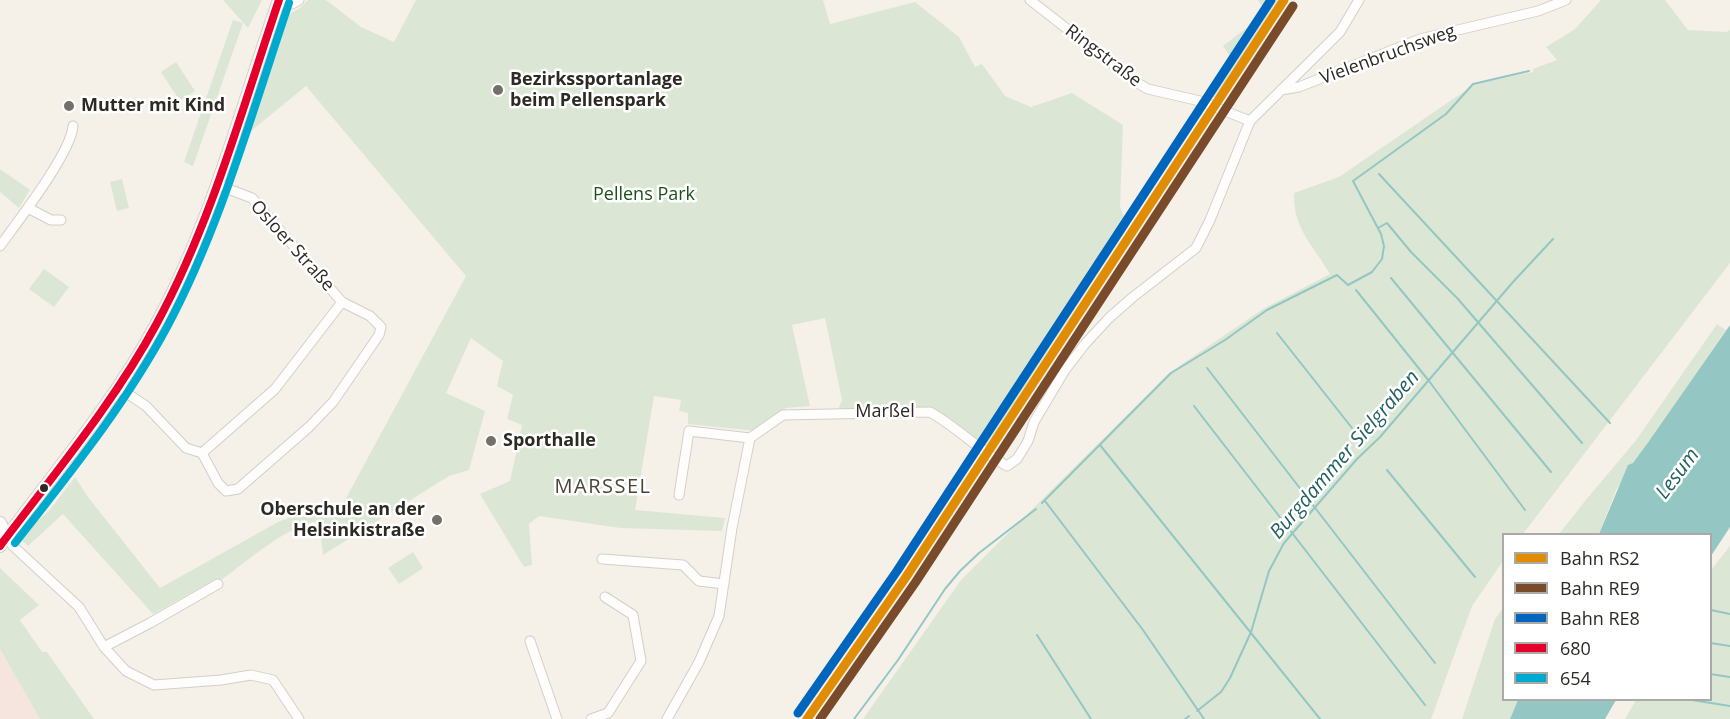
<!DOCTYPE html>
<html>
<head>
<meta charset="utf-8">
<style>
  body { margin:0 }
  #map { position:relative; width:1730px; height:719px; overflow:hidden; background:#f5f1e8; font-family:"Open Sans",sans-serif }
  canvas { display:block }
  .legend { position:absolute; left:1502px; top:533px; width:210px; height:168px; box-sizing:border-box; background:#fff; border:2px solid #abaaa7; margin:0; padding:8px 10px; list-style:none; font-size:18px; color:#2d2a24 }
  .legend li { display:flex; align-items:center; gap:12px; height:30px }
  .legend b { width:30px; border:2px solid #abaaa7 }
</style>
</head>
<body>
<div id="map">
<canvas width="1730" height="719"></canvas>
<ul class="legend">
<li><b style="height:8px;background:#e08d05"></b>Bahn RS2</li>
<li><b style="height:8px;background:#7a4b2a"></b>Bahn RE9</li>
<li><b style="height:8px;background:#0065bd"></b>Bahn RE8</li>
<li><b style="height:8px;background:#e4002b"></b>680</li>
<li><b style="height:8px;background:#00a9ce"></b>654</li>
</ul>
</div>
<script>
const ctx = document.querySelector('canvas').getContext('2d');
ctx.lineJoin = 'round';
function fill(path, color) { ctx.fillStyle = color; ctx.fill(path, 'evenodd'); }
function strokePath(path, color, width, dash) { ctx.strokeStyle = color; ctx.lineWidth = width; ctx.lineCap = dash ? 'butt' : 'round'; ctx.setLineDash(dash || []); ctx.stroke(path); }
function write(font, color, halo, rows, align = 'center') {
  ctx.font = font + ' "Open Sans",sans-serif'; ctx.lineWidth = 5; ctx.setLineDash([]); ctx.textBaseline = 'middle'; ctx.strokeStyle = halo; ctx.fillStyle = color; for (const [text, x, y, turn = 0] of rows) {
    ctx.save(); ctx.translate(x, y); ctx.rotate((+turn || 0) * Math.PI / 180); ctx.textAlign = isNaN(turn) ? turn : align; if (halo) ctx.strokeText(text, 0, 0); ctx.fillText(text, 0, 0); ctx.restore();
  }
}
fill(new Path2D(`
  M 0,649 L 15,675 L 40,719 L 0,719 Z`), '#f5e5de');
fill(new Path2D(`
  M 223,0 L 262,0 L 248,28 Z
  M 308,0 L 326,0 L 361,27 L 394,42 L 416,0 L 823,0 L 830,24 L 915,2 L 959,37 L 975,67 L 982,64 L 1005,96 L 1031,107 L 1072,93 L 1123,125 L 1120,207 L 1128,227 L 986,447 L 931,409 L 884,406 L 838,410 L 842,400 L 825,318 L 792,325 L 810,406 L 786,408 L 756,431 L 688,424 L 688,413 L 679,411 L 681,400 L 654,396 L 635,510 L 725,518 L 722,531 L 620,528 L 539,516 L 529,524 L 532,565 L 524,567 L 480,494 L 510,481 L 522,425 L 507,419 L 513,395 L 497,386 L 503,361 L 471,338 L 446,393 L 485,411 L 469,470 L 449,476 L 323,555 L 319,521 C 287,525 248,561 221,580 L 216,579 L 153,614 L 63,514 L 28,546 L 21,539 L 34,523 L 49,511 L 75,477 L 88,497 L 160,588 L 278,522 L 301,513 L 322,511 L 344,502 L 466,276 L 306,86 L 251,131 L 241,155 L 235,148 L 277,21 L 300,8 Z
  M 1258,0 L 1282,0 L 1216,98 L 1208,95 L 1232,59 L 1223,46 L 1266,13 Z
  M 1601,0 L 1665,0 L 1688,30 L 1726,32 L 1730,30 L 1730,263 L 1523,534 L 1504,534 L 1503,561 L 1472,606 L 1431,719 L 863,719 L 961,580 L 1169,373 L 1263,309 L 1330,274 C 1313,245 1293,229 1294,193 L 1339,177 L 1475,84 L 1533,72 L 1533,69 L 1557,60 L 1546,47 L 1575,29 Z
  M 233,20 L 243,23 L 193,166 L 184,162 Z
  M 176,62 L 195,91 L 180,101 L 161,72 Z
  M 0,169 L 30,190 L 19,208 L 0,192 Z
  M 122,179 L 129,208 L 117,211 L 110,182 Z
  M 44,269 L 69,287 L 54,307 L 29,289 Z
  M 1717,324 L 1726,330 L 1616,490 L 1599,534 L 1559,534 L 1585,501 L 1637,439 Z
  M 1730,546 L 1730,719 L 1625,719 L 1636,700 L 1710,700 L 1711,570 Z
  M 413,552 L 423,568 L 399,584 L 388,568 Z
  M 0,568 L 39,605 L 20,620 L 42,652 L 47,652 L 94,719 L 40,719 L 0,649 Z
  M 1503,608 L 1504,700 L 1518,700 L 1510,719 L 1462,719 L 1495,619 Z`), '#dbe7d4');
fill(new Path2D(`
  M 1730,325 L 1730,527 L 1711,556 L 1710,534 L 1599,534 L 1628,465 L 1633,463 L 1647,444 Z
  M 1518,700 L 1616,700 L 1605,719 L 1510,719 Z`), '#94c6c4');
strokePath(new Path2D(`
  M 1379,174 L 1610,423
  M 1378,228 L 1387,223 L 1411,252 L 1458,299 L 1582,443
  M 1391,278 L 1551,472
  M 1356,290 L 1429,381 L 1525,510
  M 1277,333 L 1352,428
  M 1207,368 L 1435,663
  M 1194,406 L 1425,705
  M 1100,445 L 1320,719
  M 1387,470 L 1475,577
  M 1045,501 L 1143,630 L 1204,719
  M 1042,503 L 1171,373 L 1225,340 L 1267,310 L 1337,275 L 1348,285 L 1372,272 L 1382,259 L 1384,246 L 1381,234 L 1353,181 L 1446,114 L 1473,84 L 1529,71
  M 1711,610 L 1730,614
  M 1037,635 L 1091,719
  M 1710,643 L 1730,646
  M 1710,674 L 1730,677
  M 1692,700 L 1730,706
  M 1197,711 L 1221,692 L 1230,678 L 1251,632 L 1269,571 L 1284,543 L 1357,459 L 1380,437 L 1513,282 L 1553,239
  M 854,719 L 898,660 L 945,589 L 960,571 L 979,553 L 1036,509
  M 1185,719 L 1189,716`), '#94c6c4', 2);
const minor = new Path2D(`
  M 1030,0 L 1134,81 L 1148,89 L 1200,101 L 1250,121
  M 278,2 L 292,4 L 299,0
  M 1281,90 L 1299,87 L 1420,39 L 1538,11 L 1566,0
  M 28,208 L 51,220 L 61,220
  M 0,246 C 18,221 71,153 73,126
  M 119,388 L 146,406 L 186,448 L 202,453 L 275,389 L 342,302 L 252,198 L 217,185
  M 202,453 L 218,483 L 226,491 L 238,489 L 309,427 L 333,402 L 379,335 L 381,327 L 370,316 L 342,302
  M 679,495 L 689,431 L 750,438
  M 7,537 L 13,546 L 79,607 L 104,647 L 126,671 L 154,685 L 221,680 L 251,675 L 273,680 L 299,719
  M 602,559 L 683,565 L 699,581 L 724,584
  M 530,641 L 557,719
  M 104,647 L 150,623 L 218,584
  M 591,719 L 608,713 L 641,661 L 633,615 L 605,597
  M 667,719 L 699,662 L 719,616 L 732,528 L 750,438 L 783,415 L 930,412 C 958,428 980,451 1007,466 L 1017,459 L 1028,441 L 1034,422 L 1065,370 L 1085,344 L 1109,318 L 1133,297 L 1196,248 L 1210,220 L 1250,121 L 1340,32 L 1359,0`);
const tertiary = new Path2D(`
  M 0,523 L 7,537
  M 0,546 C 54,473 114,403 157,323 C 212,222 241,108 279,0`);
strokePath(minor, '#d3cfc8', 11);
strokePath(tertiary, '#d3cfc8', 14);
strokePath(minor, '#fefdfc', 9);
strokePath(tertiary, '#fefdfc', 12);
strokePath(new Path2D(`
  M 0,546 C 54,474 114,403 157,323 C 212,221 242,109 279,0`), '#e4002b', 8);
strokePath(new Path2D(`
  M 15,543 C 69,474 125,405 167,327 C 221,226 252,112 289,3`), '#00a9ce', 8);
strokePath(new Path2D(`
  M 807,719 L 906,577 L 1284,0`), '#e08d05', 9);
strokePath(new Path2D(`
  M 820,719 L 915,583 L 1293,6`), '#7a4b2a', 9);
strokePath(new Path2D(`
  M 798,713 L 897,571 L 1271,0`), '#0065bd', 9);
for (const [x, y, r, color] of [
  [498,90,6,"#737069"],
  [69,106,6,"#737069"],
  [491,441,6,"#737069"],
  [44,488,5,"#2d2a24"],
  [437,520,6,"#737069"]
]) { const dot = new Path2D(); dot.arc(x, y, r, 0, 2 * Math.PI); ctx.fillStyle = color; ctx.fill(dot); strokePath(dot, '#fff', 2); }
write('18px', '#2d2a24', '#fff', [
  ["Vielenbruchsweg",1388,55,-20],
  ["Ringstraße",1103,56,37],
  ["Osloer Straße",292,246,48],
  ["Marßel",885,412]
]);
write('bold 18px', '#2d2a24', '#fff', [
  ["Bezirkssportanlage",510,80],
  ["beim Pellenspark",510,101],
  ["Mutter mit Kind",81,106],
  ["Sporthalle",503,441],
  ["Oberschule an der",425,510,"right"],
  ["Helsinkistraße",425,531,"right"]
], 'left');
write('18px', '#1b511a', '#fff', [
  ["Pellens Park",644,195]
]);
write('italic 20px', '#235f61', '#fff', [
  ["Burgdammer Sielgraben",1345,455,-49],
  ["Lesum",1678,474,-53]
]);
ctx.letterSpacing = '1.5px';
write('20px', '#4b4538', '#fff', [
  ["MARSSEL",603,487]
]);
ctx.letterSpacing = '0px';
</script>
</body>
</html>
